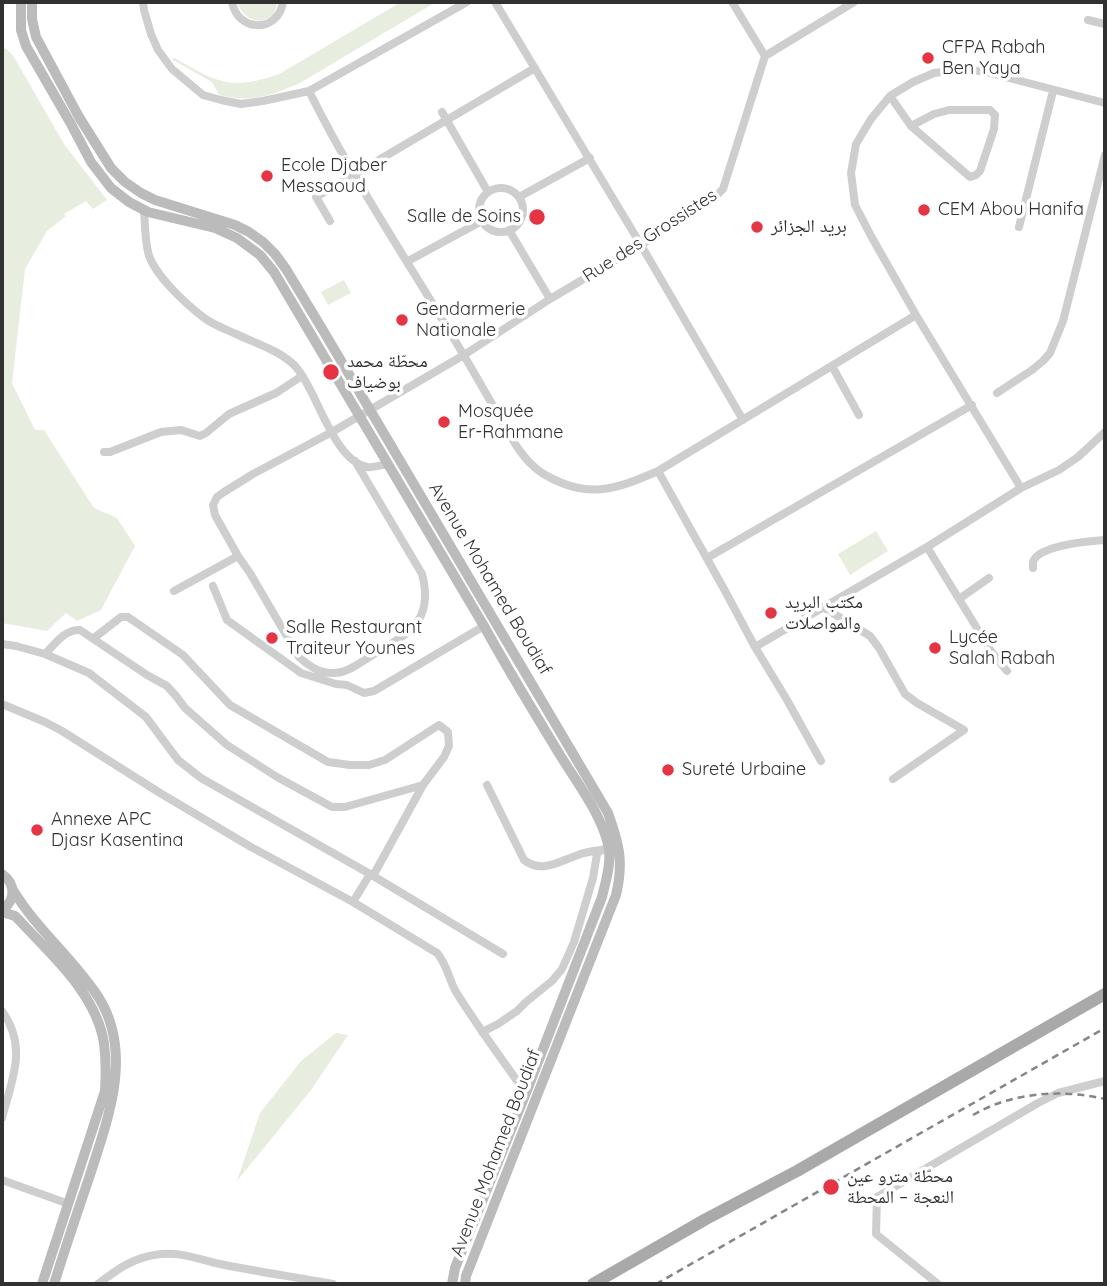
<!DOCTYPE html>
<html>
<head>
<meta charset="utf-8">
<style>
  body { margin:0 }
  #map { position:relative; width:1107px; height:1286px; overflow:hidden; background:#fff; font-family:Quicksand,sans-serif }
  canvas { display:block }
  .frame { position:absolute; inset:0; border:4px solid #313131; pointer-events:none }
</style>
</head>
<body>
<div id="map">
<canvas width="1107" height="1286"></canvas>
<div class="frame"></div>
</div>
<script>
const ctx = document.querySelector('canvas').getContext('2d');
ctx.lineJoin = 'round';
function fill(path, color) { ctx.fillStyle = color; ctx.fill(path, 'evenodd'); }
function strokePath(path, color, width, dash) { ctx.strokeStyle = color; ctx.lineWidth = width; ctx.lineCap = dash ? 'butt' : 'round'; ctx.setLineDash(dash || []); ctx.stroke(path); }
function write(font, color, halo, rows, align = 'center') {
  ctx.font = font + ' Quicksand,"Noto Naskh Arabic",sans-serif'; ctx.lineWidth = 7; ctx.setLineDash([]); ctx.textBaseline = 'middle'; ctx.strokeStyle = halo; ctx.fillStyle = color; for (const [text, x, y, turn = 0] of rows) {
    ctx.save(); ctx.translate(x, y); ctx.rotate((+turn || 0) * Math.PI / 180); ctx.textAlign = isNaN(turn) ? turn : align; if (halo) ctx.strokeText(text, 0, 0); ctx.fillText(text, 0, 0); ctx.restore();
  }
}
fill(new Path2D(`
  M 237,2 L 278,2 C 278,3 274,12 274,13 C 261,29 242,18 237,2 Z
  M 401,2 L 436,2 L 300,83 C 269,96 253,103 219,95 L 212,82 L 173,60 L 173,57 C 216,82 231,92 281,73 Z
  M 6,48 L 14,57 L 64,144 L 107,200 L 93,209 L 86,201 L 64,214 L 66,216 L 47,231 L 25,269 L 12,383 L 35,430 L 44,430 L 94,508 L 117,518 L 135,546 L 101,610 L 77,621 L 66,613 L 47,631 L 2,623 L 2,50 Z
  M 344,280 L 351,293 L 328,305 L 321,292 Z
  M 876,531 L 888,551 L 850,575 L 838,554 Z
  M 336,1033 L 348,1035 L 311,1090 L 237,1181 L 260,1113 L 301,1061 Z`), '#e7eddf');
strokePath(new Path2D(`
  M 143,2 L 144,10 L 151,34 L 158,50 L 172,69 L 203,95 L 221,100 L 241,104 L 263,101 L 309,91 L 467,2
  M 232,2 C 238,33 278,33 283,2
  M 495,2 L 641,245 L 743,420
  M 732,2 L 765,56
  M 1088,20 L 1105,24
  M 309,91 C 354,182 411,266 463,354 C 475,374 486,394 498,414 C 510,435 521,459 542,473 C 586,500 615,490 658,471 L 916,315
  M 890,96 L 911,126 L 970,177 L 976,175 L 980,171 L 994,129 L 995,115 L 990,110 L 949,110 L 934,114 L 911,126
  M 442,112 L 488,192
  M479 210a22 22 0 1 1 44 0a22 22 0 1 1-44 0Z
  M 519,197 L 590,158
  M 144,210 C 145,224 145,239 148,252 C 153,274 186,304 203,317 C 213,325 225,329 236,334 C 255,343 278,350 293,364 C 317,387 331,459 367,467 C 373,468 381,465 388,464
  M 330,221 L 316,197 L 535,68
  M 1019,227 L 1053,91
  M 509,230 L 550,299
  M 408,261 L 482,221
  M 832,366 L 859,415
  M 997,393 L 1032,370 L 1043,361 L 1050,353 L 1063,321 L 1105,155
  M 104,452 L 110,452 L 161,432 L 181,430 L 200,436 L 206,433 L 229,414 L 276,393 L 302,376
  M 658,471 L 724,589 L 755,647 L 787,700 L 821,761
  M 1021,488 L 916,315 L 871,236 L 855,205 L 851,173 L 856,144 L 871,119 L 890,96 L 913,82 L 934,73 L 958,70 L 982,71 L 1105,103
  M 927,547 L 991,651 L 1007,671
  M 238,556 L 250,573 L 299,657 C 308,665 318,673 332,673 C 346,674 359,663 371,656 C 406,634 435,624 422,574 L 355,461
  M 707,558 L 972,405
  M 1033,568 C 1033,563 1032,562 1036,557 C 1048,545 1088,541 1105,540
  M 213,586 L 227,620 L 301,673 L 336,684 L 347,685 L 364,693 L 374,691 L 484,626
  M 174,591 L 238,556 L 215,515 L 213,505 L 217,497 L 224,492 L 253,474 L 332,432 L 464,355 L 550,299 L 641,245 L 713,199 L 723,189 L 765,56 L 854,2
  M 959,599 L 989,578
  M 823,607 L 870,636 L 879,648 L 905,694 L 917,703 L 964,730 L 893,779
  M 94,638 L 121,617 L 128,617 L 183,655 L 230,705 L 328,762 L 350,765 L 369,765 L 385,760 L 439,725 L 448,732 L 449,746 L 444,757 L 423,785 L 373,876
  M 2,644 L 16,646 L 45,654 L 89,673 L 146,717 L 178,760 L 201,778 L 370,874 L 503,954
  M 755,647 L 927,547 L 1021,488 L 1059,470 L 1078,457 L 1105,432
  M 45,654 C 55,644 65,629 80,630 L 147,675 L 167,686 L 176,696 L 185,708 L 227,745 L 277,777 L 332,807 L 345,807 L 423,785
  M 2,704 L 45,722 L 62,731 L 160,793 L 251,847 L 353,902 L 437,953 C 447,964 449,980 456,992 C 478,1027 502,1060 526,1093
  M 487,785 L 524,860 C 542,874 560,861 578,855 C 585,852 593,851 601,850
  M 353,902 L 370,874
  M 2,1011 C 28,1047 12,1080 2,1118
  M 482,1032 L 498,1024 L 517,1011 L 526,1002 L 552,981 L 562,969 L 574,942 L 593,878 L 597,854 L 600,851 L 613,845
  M 2,1180 L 69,1204
  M 98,1284 C 119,1268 134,1257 161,1254 C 182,1252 201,1260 220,1264 C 258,1272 296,1277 333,1284
  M 938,1284 L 876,1234 L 877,1197 L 1038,1103 L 1058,1093 L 1105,1081`), '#cecece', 8);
strokePath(new Path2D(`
  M 21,2 L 21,30 L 26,46 L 71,124 L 91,162 L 111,188 L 129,202 L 148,212 L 215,228 L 237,238 L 260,255 L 274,272 L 484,626 C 508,670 534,712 560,755 C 577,783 600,812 608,844 C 612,862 606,880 602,897 L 526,1093 L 455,1268 L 452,1284
  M 32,2 L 32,19 L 36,37 L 79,117 L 111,168 L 125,182 L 141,193 L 155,200 L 235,225 L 249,232 L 263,242 L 275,254 L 286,269 L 324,332 L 608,813 C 619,844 624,862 616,895 L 466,1276 L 465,1284
  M 2,874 C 16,884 16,900 2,910
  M 13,890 C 37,930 74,959 99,998 C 134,1055 107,1121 89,1178 C 77,1213 65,1249 54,1284
  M 2,912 L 15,916 L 19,920 C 51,955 96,993 104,1043 C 106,1059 106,1075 105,1091 L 42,1284`), '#bbb', 10);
strokePath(new Path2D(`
  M 593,1284 L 706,1219 L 797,1171 L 1105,994`), '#a9a9a9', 12);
strokePath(new Path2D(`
  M 973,1115 C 1012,1092 1062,1089 1105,1099
  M 656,1284 L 1105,1028`), '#868686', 2.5, [7, 5]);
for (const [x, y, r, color] of [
  [928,58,7,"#e53544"],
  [267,176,7,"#e53544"],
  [924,210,7,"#e53544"],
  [537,217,9,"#e53544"],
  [757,227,7,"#e53544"],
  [402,320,7,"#e53544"],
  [331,372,9,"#e53544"],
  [444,422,7,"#e53544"],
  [771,613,7,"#e53544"],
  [272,638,7,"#e53544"],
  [935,648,7,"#e53544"],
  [668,770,7,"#e53544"],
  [37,830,7,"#e53544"],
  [831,1187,9,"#e53544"]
]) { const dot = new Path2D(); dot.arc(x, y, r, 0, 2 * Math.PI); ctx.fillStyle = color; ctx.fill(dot); strokePath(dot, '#fff', 2.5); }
write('18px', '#313131', '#fff', [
  ["CFPA Rabah",942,48],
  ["Ben Yaya",942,69],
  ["Ecole Djaber",281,166],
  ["Messaoud",281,187],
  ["CEM Abou Hanifa",938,210],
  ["Salle de Soins",521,217,"right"],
  ["بريد الجزائر",771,227],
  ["Gendarmerie",416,310],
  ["Nationale",416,331],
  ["محطّة محمد",347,362],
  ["بوضياف",347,383],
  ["Mosquée",458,412],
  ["Er-Rahmane",458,433],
  ["مكتب البريد",785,603],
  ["والمواصلات",785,624],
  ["Salle Restaurant",286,628],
  ["Traiteur Younes",286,649],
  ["Lycée",949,638],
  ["Salah Rabah",949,659],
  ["Sureté Urbaine",682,770],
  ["Annexe APC",51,820],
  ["Djasr Kasentina",51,841],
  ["محطّة مترو عين",847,1177],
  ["النعجة – المحطة",847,1198]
], 'left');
write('18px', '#313131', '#fff', [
  ["Rue des Grossistes",650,236,-33],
  ["Avenue Mohamed Boudiaf",490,579,59],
  ["Avenue Mohamed Boudiaf",496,1153,-69]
]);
</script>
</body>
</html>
